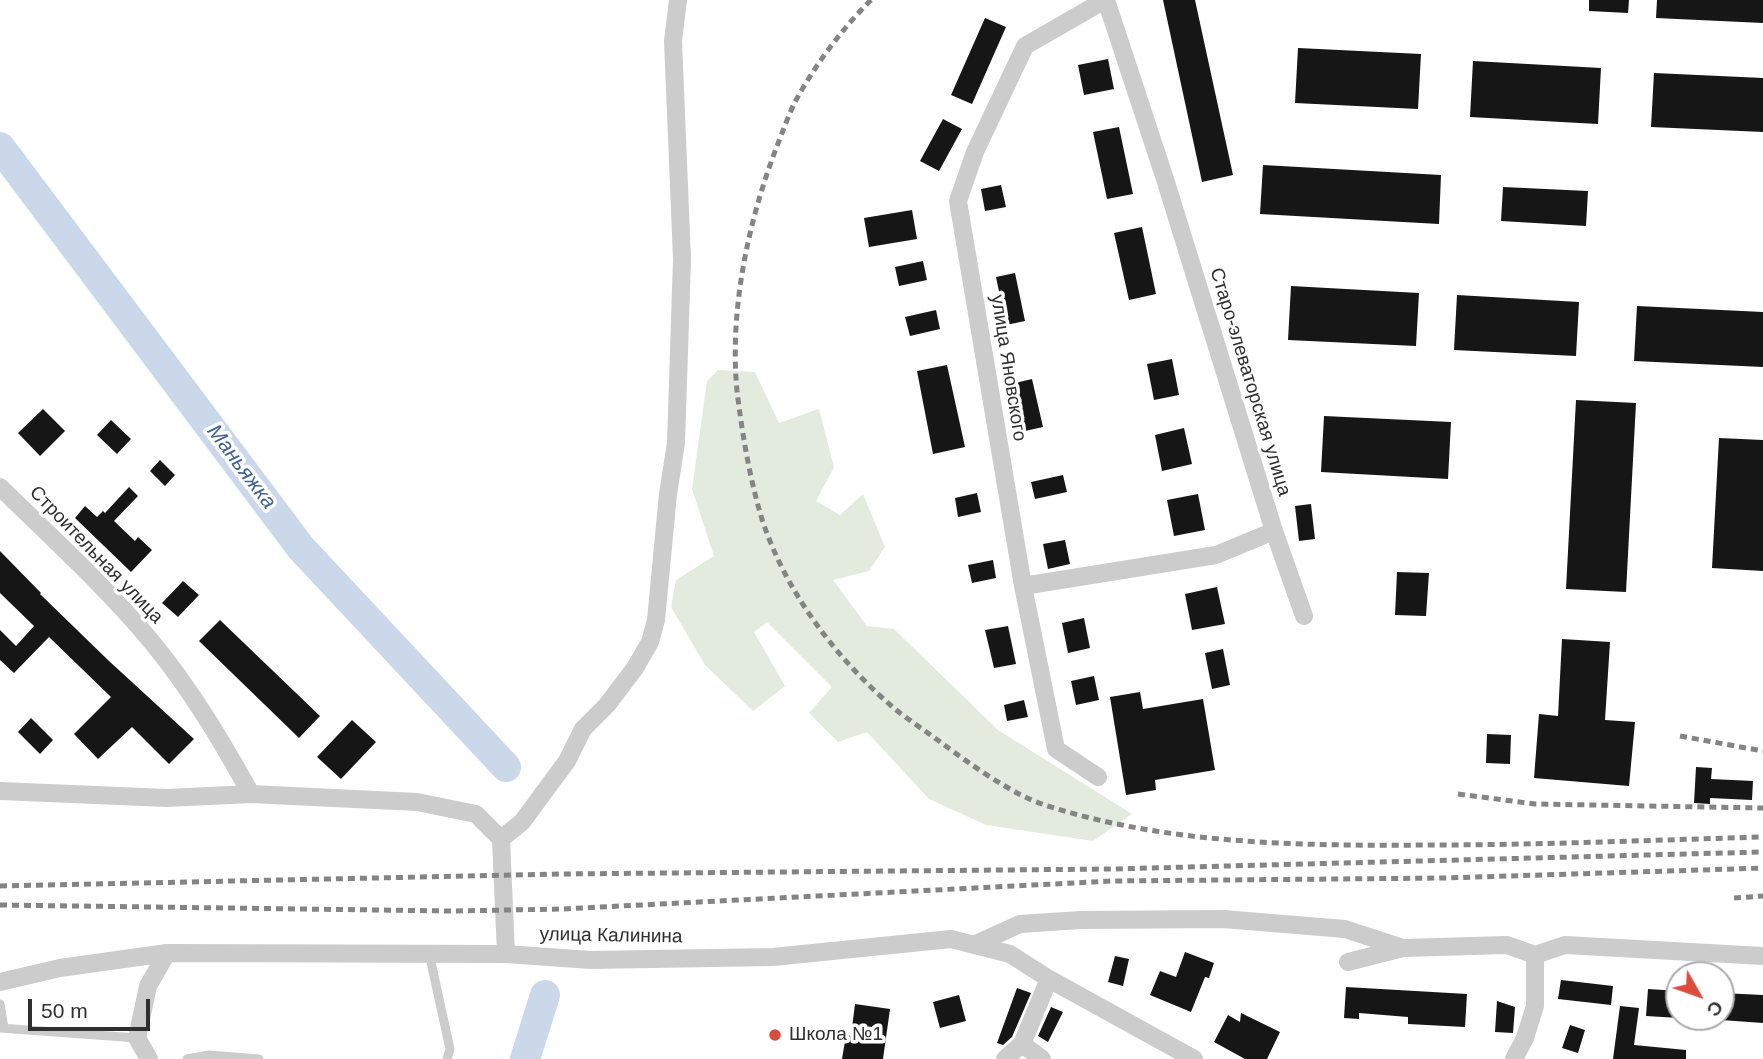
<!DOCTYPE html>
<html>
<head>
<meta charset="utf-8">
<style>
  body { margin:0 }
  #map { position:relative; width:1763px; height:1059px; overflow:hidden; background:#fff; font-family:Helvetica,sans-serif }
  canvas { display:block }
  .north { position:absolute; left:1665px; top:961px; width:70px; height:70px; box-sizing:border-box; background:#fff; border:2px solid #acacac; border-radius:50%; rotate:130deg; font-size:19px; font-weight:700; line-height:28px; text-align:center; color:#2f2f2f }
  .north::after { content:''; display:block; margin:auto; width:24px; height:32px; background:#db4c3c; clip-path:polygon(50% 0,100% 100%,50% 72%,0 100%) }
  .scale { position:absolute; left:28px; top:999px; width:122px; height:32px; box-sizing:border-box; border:4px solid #2f2f2f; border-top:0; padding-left:9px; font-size:21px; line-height:24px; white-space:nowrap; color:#2f2f2f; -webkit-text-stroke:5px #fff; paint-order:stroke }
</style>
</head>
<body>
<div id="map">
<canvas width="1763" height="1059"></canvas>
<div class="north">С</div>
<div class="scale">50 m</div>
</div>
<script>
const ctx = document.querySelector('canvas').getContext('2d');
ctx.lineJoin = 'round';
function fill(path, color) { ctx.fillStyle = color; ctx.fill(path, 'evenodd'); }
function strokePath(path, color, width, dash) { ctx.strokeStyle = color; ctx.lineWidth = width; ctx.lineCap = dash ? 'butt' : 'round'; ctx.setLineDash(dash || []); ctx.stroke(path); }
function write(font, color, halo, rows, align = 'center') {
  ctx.font = font + ' Helvetica,sans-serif'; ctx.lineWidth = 7; ctx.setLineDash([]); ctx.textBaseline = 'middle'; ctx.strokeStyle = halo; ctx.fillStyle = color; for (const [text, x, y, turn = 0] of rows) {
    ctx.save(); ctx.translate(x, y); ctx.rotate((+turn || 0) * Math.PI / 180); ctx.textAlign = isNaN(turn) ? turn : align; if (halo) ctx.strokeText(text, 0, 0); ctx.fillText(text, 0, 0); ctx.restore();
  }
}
fill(new Path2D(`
  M 718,370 L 755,372 L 779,423 L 819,409 L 834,467 L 816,501 L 840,515 L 863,494 L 885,547 L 869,571 L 833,580 L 867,626 L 894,629 L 998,730 L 1132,814 L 1093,841 L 986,825 L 929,799 L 867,732 L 838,742 L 809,713 L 832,687 L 767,622 L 754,632 L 785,686 L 753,711 L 705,665 L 671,607 L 676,580 L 714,556 L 692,489 L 707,381 Z`), '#e3ebde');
strokePath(new Path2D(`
  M 0,147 L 301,548 L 506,767
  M 525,1059 L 545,995`), '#cbd8ea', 30);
fill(new Path2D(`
  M 1163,0 L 1195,0 L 1233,175 L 1202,182 Z
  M 1589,0 L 1629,0 L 1628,13 L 1589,11 Z
  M 1657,0 L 1763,0 L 1763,23 L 1656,18 Z
  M 985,18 L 1006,27 L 972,104 L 951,95 Z
  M 1298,48 L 1421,54 L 1418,109 L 1295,103 Z
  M 1108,59 L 1114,89 L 1084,95 L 1078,65 Z
  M 1473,61 L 1601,68 L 1598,124 L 1470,117 Z
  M 1654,73 L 1763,78 L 1763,132 L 1651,127 Z
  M 943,119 L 962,129 L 939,171 L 920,161 Z
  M 1119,127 L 1133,194 L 1107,199 L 1093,132 Z
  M 1263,165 L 1441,175 L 1439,224 L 1260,214 Z
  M 1001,185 L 1006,207 L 985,211 L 981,189 Z
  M 1503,187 L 1588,191 L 1586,226 L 1501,221 Z
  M 912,210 L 917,239 L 869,247 L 864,218 Z
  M 1142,227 L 1156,294 L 1129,300 L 1114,233 Z
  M 923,261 L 927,280 L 899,286 L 895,267 Z
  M 1015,273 L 1025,321 L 1006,325 L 996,277 Z
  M 1291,286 L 1419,293 L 1416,346 L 1288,340 Z
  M 1457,295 L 1579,302 L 1576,356 L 1454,350 Z
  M 1637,306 L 1763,312 L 1763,367 L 1634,361 Z
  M 936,310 L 940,329 L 910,336 L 905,317 Z
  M 1172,359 L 1179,395 L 1154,400 L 1147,364 Z
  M 947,365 L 965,447 L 933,454 L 917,371 Z
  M 1032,379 L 1043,427 L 1025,431 L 1015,383 Z
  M 1576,400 L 1636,403 L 1626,592 L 1566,589 Z
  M 43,409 L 65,431 L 40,456 L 18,433 Z
  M 1324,416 L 1451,422 L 1448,479 L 1321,472 Z
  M 111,420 L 131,439 L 117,454 L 97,435 Z
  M 1184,428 L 1192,464 L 1162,471 L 1155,435 Z
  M 1719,438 L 1763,440 L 1763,571 L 1712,568 Z
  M 160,460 L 175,475 L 165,486 L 150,471 Z
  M 1063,475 L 1067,492 L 1035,499 L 1031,482 Z
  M 129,487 L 138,496 L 114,521 L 135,541 L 138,537 L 152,550 L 131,572 L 75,518 L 85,506 L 97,517 L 103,511 L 105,513 Z
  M 977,493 L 981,512 L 958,517 L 955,498 Z
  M 1198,494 L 1205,530 L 1174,536 L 1167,500 Z
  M 1311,504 L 1315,539 L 1299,541 L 1295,506 Z
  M 1065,540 L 1070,564 L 1048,569 L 1043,544 Z
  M 0,551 L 41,593 L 40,594 L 109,661 L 194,739 L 169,764 L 132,727 L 98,759 L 74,734 L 111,697 L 49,637 L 14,673 L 0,660 L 0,630 L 16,646 L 34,626 L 0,593 Z
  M 993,560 L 996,578 L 972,583 L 968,565 Z
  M 1397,572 L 1429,573 L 1426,616 L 1395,615 Z
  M 183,581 L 199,595 L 178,617 L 162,603 Z
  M 1217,587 L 1225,624 L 1192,630 L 1185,594 Z
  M 1084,618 L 1090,648 L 1068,653 L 1062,623 Z
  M 220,620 L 320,716 L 299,738 L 199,641 Z
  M 1008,626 L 1016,664 L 994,668 L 985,630 Z
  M 1562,639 L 1610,642 L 1605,720 L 1635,722 L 1629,786 L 1534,778 L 1539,714 L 1558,716 Z
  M 1223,649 L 1230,685 L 1212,689 L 1205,653 Z
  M 1094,676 L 1099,700 L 1076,705 L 1071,681 Z
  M 1140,692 L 1143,709 L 1203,699 L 1215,770 L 1155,780 L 1156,790 L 1126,795 L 1110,697 Z
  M 1024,700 L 1028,717 L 1007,721 L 1004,705 Z
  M 31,718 L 53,740 L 40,754 L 18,732 Z
  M 352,720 L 376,742 L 341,779 L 317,757 Z
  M 1487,734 L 1511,735 L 1510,764 L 1486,763 Z
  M 1696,767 L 1712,768 L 1711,779 L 1753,781 L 1752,800 L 1710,798 L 1710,804 L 1694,803 Z
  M 1185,952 L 1214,963 L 1209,978 L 1205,977 L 1191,1012 L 1150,995 L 1160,971 L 1176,977 Z
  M 1115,956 L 1129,959 L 1123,986 L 1108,982 Z
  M 1561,980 L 1613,986 L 1611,1005 L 1558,999 Z
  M 1346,987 L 1467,994 L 1465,1027 L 1408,1024 L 1408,1017 L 1359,1013 L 1359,1019 L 1344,1018 Z
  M 1017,988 L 1031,993 L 1012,1037 L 1003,1045 L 997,1043 Z
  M 1648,989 L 1679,991 L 1679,1018 L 1646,1016 Z
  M 1721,993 L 1763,995 L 1763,1023 L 1721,1020 Z
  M 959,995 L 966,1021 L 940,1028 L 933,1002 Z
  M 1497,1001 L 1515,1007 L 1513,1033 L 1495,1032 Z
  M 855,1004 L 890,1009 L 883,1059 L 842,1059 L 846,1035 L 851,1036 Z
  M 1620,1006 L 1639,1008 L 1634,1045 L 1686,1050 L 1686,1059 L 1613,1059 Z
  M 1051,1007 L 1063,1012 L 1048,1042 L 1038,1036 Z
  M 1241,1013 L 1280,1032 L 1267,1059 L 1245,1059 L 1214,1042 L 1228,1015 L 1240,1022 Z
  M 1570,1025 L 1585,1030 L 1578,1053 L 1562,1048 Z`), '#161616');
strokePath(new Path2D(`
  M 429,953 L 450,1049 L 447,1059
  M 0,1004 L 4,1028
  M 0,1028 L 137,1038
  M 187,1059 L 209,1055 L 259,1059`), '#ccc', 9);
strokePath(new Path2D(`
  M 0,487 C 51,537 105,586 151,641 C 190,688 221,740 251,794
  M 1274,531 L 1304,616
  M 1023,586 L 1216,555 L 1274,531 L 1165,179 L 1106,0
  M 1098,777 L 1056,749 L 1023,586 L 958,201 L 975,152 L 1025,46 L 1105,0
  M 0,791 L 167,798 L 251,794 L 417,802 L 476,814 L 501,839 L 506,954
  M 501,839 L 522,822 L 567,761 L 583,729 L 607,705 L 635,668 L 650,642 L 656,620 L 668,494 L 676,443 L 682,259 L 673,41 L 678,0
  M 976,944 L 1020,924 L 1081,920 L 1223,919 L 1345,929 L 1403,948
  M 1348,962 L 1403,948 L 1507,945 L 1535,955 L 1565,945 L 1763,956
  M 0,982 L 60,968 L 167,953 L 506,954 L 591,960 L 773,957 L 951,939 L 1010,954 L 1049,979 L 1194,1059
  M 1022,1044 L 1042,1059
  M 149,1059 L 137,1038 L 148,986 L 167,953
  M 1005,1059 L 1022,1044 L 1049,979
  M 1514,1059 L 1525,1038 L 1535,1006 L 1535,955`), '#ccc', 18);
strokePath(new Path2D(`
  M 871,0 C 841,30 815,65 795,102 C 789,114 784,128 779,141 C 749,217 729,309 737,391 C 742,432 749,475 761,516 C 784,590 836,659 895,709 C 910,721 927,732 943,744 C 970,764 1013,795 1045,805 C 1167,845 1304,846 1432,845 C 1542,845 1653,840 1763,837
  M 1680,736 L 1763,751
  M 1458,794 L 1535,804 L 1763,808
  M 0,886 L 561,874 L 1112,869 L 1763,852
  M 1734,898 L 1763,896
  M 0,905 L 453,911 L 562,909 L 1112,881 L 1445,878 L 1763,868`), '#848484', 5, [7, 5]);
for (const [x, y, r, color] of [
  [775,1035,7,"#db4c3c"]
]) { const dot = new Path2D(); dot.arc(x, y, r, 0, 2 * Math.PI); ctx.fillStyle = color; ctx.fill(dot); strokePath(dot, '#fff', 2.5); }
write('19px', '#2f2f2f', '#fff', [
  ["улица Яновского",1008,368,81],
  ["Старо-элеваторская улица",1250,382,73],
  ["Строительная улица",96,555,46],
  ["улица Калинина",611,936,1]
]);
write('19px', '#2f2f2f', '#fff', [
  ["Школа №1",789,1035]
], 'left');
write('italic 21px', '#41628d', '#fff', [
  ["Маньяжка",241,467,53]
]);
</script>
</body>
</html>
